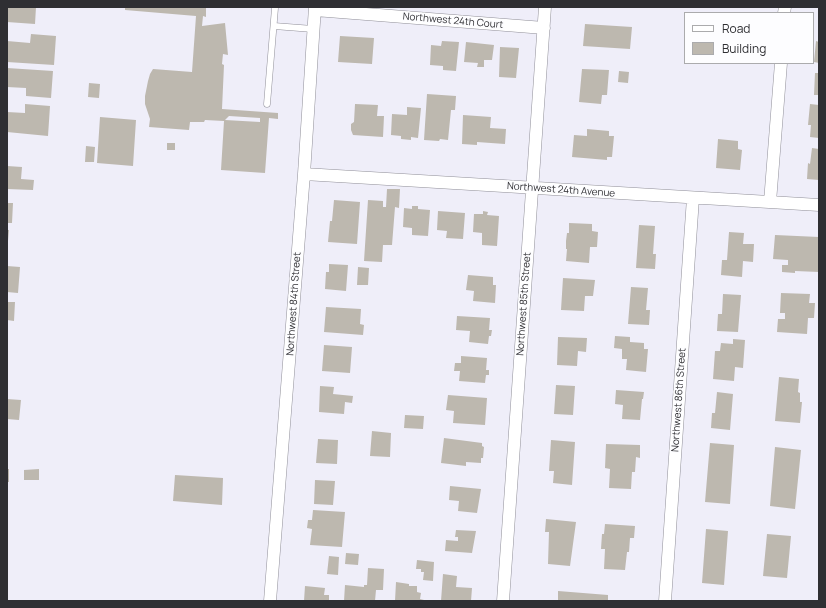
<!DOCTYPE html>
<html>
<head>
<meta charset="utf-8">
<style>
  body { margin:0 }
  #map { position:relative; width:826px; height:608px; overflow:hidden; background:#efeef9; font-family:Manrope,sans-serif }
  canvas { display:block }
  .frame { position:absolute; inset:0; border:8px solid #2f2f33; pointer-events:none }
  .legend { position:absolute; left:684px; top:12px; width:130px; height:52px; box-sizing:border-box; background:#fdfdff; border:1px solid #ababad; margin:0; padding:5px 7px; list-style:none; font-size:12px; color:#2f2f33 }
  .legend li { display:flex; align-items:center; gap:8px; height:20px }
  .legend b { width:20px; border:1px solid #ababad }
</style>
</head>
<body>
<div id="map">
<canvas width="826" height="608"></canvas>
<div class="frame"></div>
<ul class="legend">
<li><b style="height:5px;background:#fff"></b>Road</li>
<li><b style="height:11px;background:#bdb8af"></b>Building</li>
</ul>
</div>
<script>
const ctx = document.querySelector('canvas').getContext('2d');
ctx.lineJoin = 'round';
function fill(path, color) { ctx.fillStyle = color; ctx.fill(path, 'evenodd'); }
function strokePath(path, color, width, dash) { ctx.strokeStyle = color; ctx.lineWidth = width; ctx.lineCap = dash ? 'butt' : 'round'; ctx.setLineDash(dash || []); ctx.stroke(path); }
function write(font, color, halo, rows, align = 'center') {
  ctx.font = font + ' Manrope,sans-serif'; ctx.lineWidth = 3; ctx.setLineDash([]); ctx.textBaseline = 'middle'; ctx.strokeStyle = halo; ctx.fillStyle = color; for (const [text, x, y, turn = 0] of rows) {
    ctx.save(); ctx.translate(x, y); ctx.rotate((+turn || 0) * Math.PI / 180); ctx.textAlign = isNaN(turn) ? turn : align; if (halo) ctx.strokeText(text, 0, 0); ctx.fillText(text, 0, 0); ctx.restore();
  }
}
fill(new Path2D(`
  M 7,7 L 36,7 L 35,24 L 7,22 Z
  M 125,7 L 206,7 L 206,17 L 203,16 L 202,26 L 225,23 L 228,55 L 223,54 L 222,64 L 224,65 L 222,109 L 278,113 L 278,119 L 269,118 L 265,173 L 221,170 L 224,121 L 205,120 L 204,122 L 190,122 L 189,130 L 149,127 L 150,119 L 145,104 L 145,96 L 148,81 L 150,74 L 153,69 L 192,72 L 196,16 L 125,10 ZM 229,116 L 260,118 L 260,122 L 225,120 Z
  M 585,24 L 632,27 L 630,49 L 583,46 Z
  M 31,34 L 56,36 L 54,65 L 7,62 L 7,41 L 30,43 Z
  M 340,36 L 374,38 L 372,64 L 338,62 Z
  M 442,41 L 459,42 L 456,71 L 443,70 L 443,66 L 430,65 L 431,45 L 441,46 Z
  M 816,41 L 819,42 L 819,63 L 814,62 Z
  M 466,42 L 494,45 L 492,60 L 484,60 L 484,67 L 477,67 L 478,63 L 464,62 Z
  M 500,47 L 519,48 L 516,78 L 499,77 Z
  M 7,68 L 53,71 L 51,98 L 26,96 L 26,88 L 7,87 Z
  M 582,69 L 609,70 L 607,95 L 602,95 L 601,104 L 579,102 Z
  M 619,71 L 629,72 L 628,83 L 618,82 Z
  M 815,73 L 819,73 L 819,95 L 814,95 Z
  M 89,83 L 100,84 L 99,98 L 88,97 Z
  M 427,94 L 456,96 L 455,110 L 451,110 L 448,140 L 440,139 L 439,141 L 424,140 Z
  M 25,104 L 50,106 L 48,136 L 7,132 L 7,112 L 25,113 Z
  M 355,104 L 378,105 L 377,116 L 384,116 L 383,137 L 353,135 L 351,130 L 351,124 L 354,122 Z
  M 810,104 L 819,105 L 819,138 L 810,137 L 811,125 L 808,125 Z
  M 407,107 L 421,108 L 418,138 L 411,137 L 411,140 L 401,139 L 401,136 L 391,135 L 392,114 L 407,115 Z
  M 463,115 L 491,117 L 490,128 L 506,129 L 505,144 L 477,142 L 477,145 L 462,144 Z
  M 100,117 L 136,120 L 133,166 L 97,163 Z
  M 587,129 L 609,131 L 609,136 L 614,136 L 612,157 L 607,157 L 607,160 L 572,157 L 574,135 L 587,136 Z
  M 718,139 L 738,141 L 738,149 L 742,150 L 740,170 L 716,168 Z
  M 167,143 L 175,143 L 175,150 L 167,150 Z
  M 86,146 L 95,147 L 94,162 L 85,162 Z
  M 812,148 L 819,149 L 819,180 L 807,179 L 808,163 L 810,164 Z
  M 7,166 L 22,167 L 21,179 L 34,180 L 33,190 L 7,189 Z
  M 387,189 L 400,189 L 399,208 L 395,207 L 392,245 L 383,245 L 382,262 L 364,261 L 368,200 L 383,201 L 383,207 L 386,207 Z
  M 334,200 L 360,202 L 357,244 L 328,242 L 330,221 L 332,221 Z
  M 7,203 L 13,203 L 12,223 L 7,223 Z
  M 412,206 L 418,206 L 418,209 L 430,210 L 428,236 L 412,235 L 412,228 L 403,227 L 404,208 L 412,209 Z
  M 438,211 L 465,213 L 463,239 L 446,238 L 447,231 L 437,230 Z
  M 483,211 L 488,212 L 487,215 L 499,216 L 497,246 L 482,245 L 482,233 L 473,232 L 474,214 L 483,214 Z
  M 569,223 L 592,224 L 592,231 L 598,232 L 597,247 L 590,247 L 589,263 L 566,261 L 567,249 L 566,249 L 566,241 L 567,233 L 569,233 Z
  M 639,225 L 655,226 L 653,254 L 656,254 L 655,269 L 636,268 Z
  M 7,230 L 9,230 L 8,241 L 7,241 Z
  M 729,232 L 744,233 L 743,244 L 754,244 L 753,262 L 743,261 L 742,277 L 721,275 L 722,260 L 727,260 Z
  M 775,235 L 819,237 L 818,261 L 819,261 L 819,272 L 795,271 L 795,273 L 782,272 L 782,265 L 788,265 L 788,260 L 773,259 Z
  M 329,264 L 348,265 L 346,291 L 325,289 L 326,272 L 329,272 Z
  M 7,266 L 20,267 L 18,293 L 7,292 Z
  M 358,267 L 369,268 L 368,285 L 357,285 Z
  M 468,275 L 493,277 L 493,285 L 496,285 L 495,303 L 473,301 L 474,291 L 466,290 Z
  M 563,278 L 595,280 L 593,296 L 585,296 L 584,311 L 561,310 Z
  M 631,287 L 648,288 L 646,310 L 650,310 L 649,325 L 628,324 Z
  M 781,293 L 810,294 L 809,303 L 815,303 L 814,318 L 808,318 L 807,334 L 777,332 L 778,319 L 785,319 L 785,313 L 780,313 Z
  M 723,294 L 741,295 L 738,332 L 717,331 L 718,314 L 722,314 Z
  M 7,302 L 15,302 L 14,321 L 7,320 Z
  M 326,307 L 361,309 L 360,324 L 364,325 L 363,335 L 324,332 Z
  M 457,316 L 490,318 L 489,330 L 492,330 L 491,336 L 489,336 L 488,344 L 469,342 L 470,331 L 456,330 Z
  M 615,336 L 630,337 L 630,342 L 644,343 L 644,349 L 648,349 L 646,372 L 626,370 L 627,359 L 622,359 L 622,349 L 614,348 Z
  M 558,337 L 587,338 L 586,352 L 578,351 L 577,366 L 557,365 Z
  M 733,339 L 745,340 L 743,368 L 735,367 L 734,381 L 713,379 L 715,351 L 720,351 L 721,343 L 733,344 Z
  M 324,345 L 352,347 L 350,373 L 322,371 Z
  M 461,356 L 487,358 L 486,370 L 489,370 L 489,375 L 486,375 L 485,383 L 459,381 L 460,371 L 454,371 L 455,363 L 461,363 Z
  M 779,377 L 799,379 L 798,392 L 800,393 L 800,402 L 802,402 L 800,423 L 775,421 Z
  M 556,385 L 575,386 L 573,415 L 554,414 Z
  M 320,386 L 334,387 L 333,394 L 353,396 L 352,403 L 345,402 L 344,414 L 319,412 Z
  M 616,390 L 644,392 L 643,399 L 642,399 L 640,420 L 622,419 L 623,405 L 615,404 Z
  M 717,392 L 733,394 L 730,430 L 711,428 L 712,413 L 715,413 Z
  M 448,395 L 487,398 L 485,425 L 453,423 L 454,411 L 446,410 Z
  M 7,399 L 21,400 L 19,420 L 7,419 Z
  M 405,415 L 424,416 L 423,429 L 404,428 Z
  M 372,431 L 391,433 L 390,457 L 370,456 Z
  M 444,438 L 482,443 L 482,446 L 484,447 L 483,458 L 481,458 L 481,463 L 466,462 L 466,466 L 441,463 Z
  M 318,439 L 338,440 L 337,464 L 316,463 Z
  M 551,440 L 575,442 L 572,485 L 553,483 L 554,471 L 549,471 Z
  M 710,443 L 734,445 L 730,504 L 705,502 Z
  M 606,444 L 640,445 L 640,458 L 636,457 L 635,472 L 632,472 L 631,489 L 609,488 L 610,469 L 605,468 Z
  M 775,447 L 801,450 L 795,509 L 770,506 Z
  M 7,469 L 9,469 L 9,482 L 7,482 Z
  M 39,469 L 39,480 L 24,480 L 24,470 Z
  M 175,475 L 223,478 L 222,505 L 173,501 Z
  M 315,480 L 335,481 L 333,505 L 314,504 Z
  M 450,486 L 481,489 L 477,513 L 458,511 L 459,501 L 449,500 Z
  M 313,510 L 345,512 L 342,547 L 310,545 L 312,529 L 307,528 L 308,520 L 312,520 Z
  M 546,519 L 576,522 L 570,566 L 548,564 L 549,532 L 545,532 Z
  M 605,524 L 635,526 L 634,538 L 630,538 L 629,552 L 627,552 L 625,570 L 604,569 L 605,549 L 601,549 L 602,534 L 604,534 Z
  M 706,529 L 728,531 L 724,585 L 702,583 Z
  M 456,530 L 476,531 L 472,553 L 445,551 L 446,540 L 458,541 L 458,537 L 455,537 Z
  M 767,534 L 791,536 L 787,578 L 763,576 Z
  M 346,553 L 359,554 L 358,565 L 345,564 Z
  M 329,556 L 339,557 L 338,575 L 327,574 Z
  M 417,560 L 434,562 L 433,581 L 423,580 L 424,572 L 421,572 L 421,569 L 416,569 Z
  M 368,568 L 384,569 L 383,590 L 376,590 L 375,601 L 344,601 L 345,585 L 364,587 L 364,585 L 367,585 Z
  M 443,574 L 457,576 L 456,587 L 472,588 L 471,601 L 441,601 Z
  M 396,582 L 409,584 L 409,586 L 417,586 L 417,592 L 421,593 L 420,599 L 424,600 L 424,601 L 395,601 Z
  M 305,586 L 325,588 L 324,595 L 329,595 L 329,601 L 304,601 Z
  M 558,591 L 608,595 L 608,601 L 558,601 Z`), '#bdb8af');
const lane = new Path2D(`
  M 274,26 L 313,29
  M 267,104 L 275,8`);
const street = new Path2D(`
  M 315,10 L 544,28
  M 784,13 L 785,7
  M 304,174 L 819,205
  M 770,202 L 781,63
  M 270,601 L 304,174 L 315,7
  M 503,601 L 545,7
  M 665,601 L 693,198`);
strokePath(lane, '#908f98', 7);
strokePath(street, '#908f98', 13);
strokePath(lane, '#fff', 6);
strokePath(street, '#fff', 12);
write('10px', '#2f2f33', '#fdfdff', [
  ["Northwest 24th Court",453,21,5],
  ["Northwest 24th Avenue",561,190,4],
  ["Northwest 84th Street",294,304,-86],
  ["Northwest 85th Street",524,304,-86],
  ["Northwest 86th Street",679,400,-86]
]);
</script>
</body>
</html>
